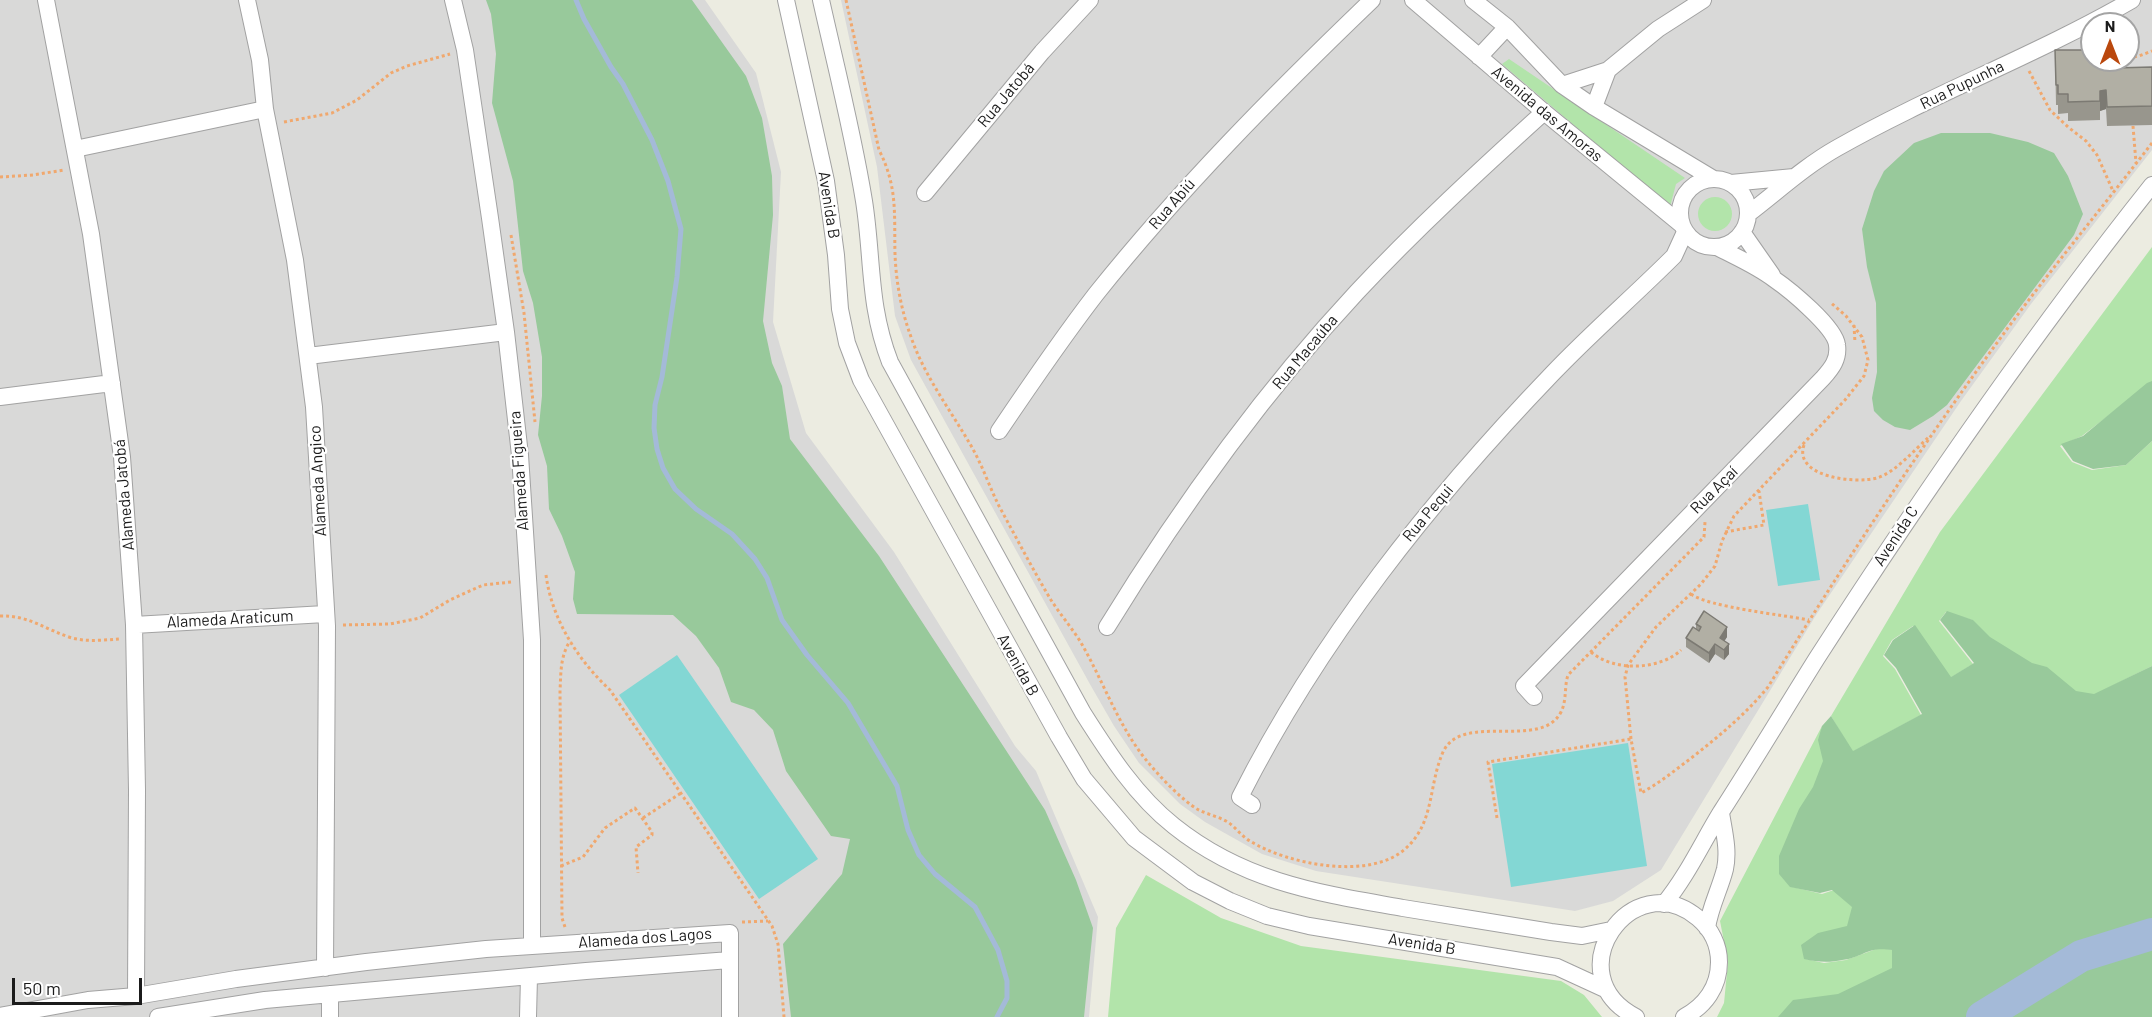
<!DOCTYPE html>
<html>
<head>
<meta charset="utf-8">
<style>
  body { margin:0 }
  #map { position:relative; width:2152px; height:1017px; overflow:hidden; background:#ecece1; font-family:Barlow,sans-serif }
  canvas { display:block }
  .north { position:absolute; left:2080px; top:12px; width:60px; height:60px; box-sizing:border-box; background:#fff; border:2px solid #a4a4a4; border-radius:50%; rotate:0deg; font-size:16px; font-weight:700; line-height:24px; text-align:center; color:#1b1b1b }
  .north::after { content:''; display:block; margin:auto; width:21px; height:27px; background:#ba480d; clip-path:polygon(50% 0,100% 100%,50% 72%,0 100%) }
  .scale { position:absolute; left:12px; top:978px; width:130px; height:27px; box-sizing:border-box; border:3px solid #1b1b1b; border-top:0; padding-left:8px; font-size:18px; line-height:21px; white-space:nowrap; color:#1b1b1b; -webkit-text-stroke:4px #fff; paint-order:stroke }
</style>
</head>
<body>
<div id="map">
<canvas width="2152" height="1017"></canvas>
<div class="north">N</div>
<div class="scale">50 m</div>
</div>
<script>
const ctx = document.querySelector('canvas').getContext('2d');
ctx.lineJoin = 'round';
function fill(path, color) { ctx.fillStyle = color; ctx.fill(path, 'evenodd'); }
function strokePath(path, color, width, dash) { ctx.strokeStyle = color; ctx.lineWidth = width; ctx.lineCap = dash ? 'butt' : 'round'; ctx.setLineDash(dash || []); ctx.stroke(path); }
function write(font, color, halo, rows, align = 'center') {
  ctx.font = font + ' Barlow,sans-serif'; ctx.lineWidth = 4.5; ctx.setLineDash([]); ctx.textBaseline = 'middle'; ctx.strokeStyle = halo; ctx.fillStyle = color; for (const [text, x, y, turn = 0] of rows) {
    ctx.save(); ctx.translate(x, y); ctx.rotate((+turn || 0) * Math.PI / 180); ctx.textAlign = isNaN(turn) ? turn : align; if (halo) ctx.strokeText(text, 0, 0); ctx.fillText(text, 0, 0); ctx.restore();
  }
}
fill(new Path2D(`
  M 0,0 L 705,0 L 756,73 L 781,172 L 773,322 L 806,433 L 894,552 L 1015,746 L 1036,771 L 1098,917 L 1089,1017 L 0,1017 Z
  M 841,0 L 2152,0 L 2152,150 L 2031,304 L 1961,401 L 1816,615 L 1661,870 L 1613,901 L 1575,911 L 1316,871 L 1262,854 L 1205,822 L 1180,804 L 1139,763 L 1114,726 L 1091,686 L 911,360 L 895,316 L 877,167 ZM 2092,24 L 2128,24 L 2128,60 L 2092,60 Z`), '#d9d9d8');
fill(new Path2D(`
  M 1509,59 L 1685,178 L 1676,184 L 1670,207 L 1502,64 Z
  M1698 214a17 17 0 1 1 34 0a17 17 0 1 1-34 0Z
  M 2152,247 L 2152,382 L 2082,436 L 2060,446 L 2072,462 L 2092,470 L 2126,465 L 2152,441 L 2152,666 L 2094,695 L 2075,692 L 1989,638 L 1972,620 L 1946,612 L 1939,621 L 1973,664 L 1950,678 L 1913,626 L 1892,640 L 1883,656 L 1895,669 L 1921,715 L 1852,752 L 1831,716 L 1940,532 Z
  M 1822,726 L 1820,740 L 1825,762 L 1793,887 L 1822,894 L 1834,890 L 1854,908 L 1849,926 L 1806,959 L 1824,963 L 1846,960 L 1879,948 L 1895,950 L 1894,968 L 1840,994 L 1780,1017 L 1717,1017 L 1724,1003 L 1728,962 L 1720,921 Z
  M 1146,875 L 1221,918 L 1301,946 L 1561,981 L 1584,995 L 1602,1017 L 1108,1017 L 1116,928 Z`), '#b2e4aa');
fill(new Path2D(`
  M 486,0 L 692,0 L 746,76 L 762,118 L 772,176 L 773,215 L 763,321 L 772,363 L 782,386 L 790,439 L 879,556 L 1045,810 L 1076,880 L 1093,928 L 1084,1017 L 791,1017 L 783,944 L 842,874 L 850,839 L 831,836 L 786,771 L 773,730 L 754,710 L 731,702 L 719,668 L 696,636 L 673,615 L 577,614 L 573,599 L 575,572 L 562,536 L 549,509 L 547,466 L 538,435 L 542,396 L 542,357 L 533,303 L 523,271 L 513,181 L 492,103 L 496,54 L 491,14 Z
  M 1941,133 L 1990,133 L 2028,142 L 2054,153 L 2068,176 L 2083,214 L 2074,235 L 1947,405 L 1933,416 L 1910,430 L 1895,427 L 1883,420 L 1874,411 L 1872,398 L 1877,372 L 1876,303 L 1867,267 L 1862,229 L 1874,191 L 1884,171 L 1914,143 Z
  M 2152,381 L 2152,441 L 2126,465 L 2093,469 L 2073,461 L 2061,444 L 2083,436 L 2147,383 Z
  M 1947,611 L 1973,620 L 1990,637 L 2032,663 L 2047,667 L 2076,691 L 2094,694 L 2152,666 L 2152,1017 L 1778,1017 L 1793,1000 L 1838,994 L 1892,968 L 1892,950 C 1867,946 1864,957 1842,960 C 1829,963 1817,962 1804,959 L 1801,945 L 1818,933 L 1847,926 L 1852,907 L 1832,890 L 1820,893 L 1790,887 L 1779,874 L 1779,856 L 1799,809 L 1813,787 L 1823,761 L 1818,740 L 1822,726 L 1831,716 L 1853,751 L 1922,714 L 1896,668 L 1884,655 L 1893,640 L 1915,625 L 1951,677 L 1974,663 L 1940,620 Z`), '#98c99b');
fill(new Path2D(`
  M 1808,504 L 1820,580 L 1778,586 L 1766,510 Z
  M 677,655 L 818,859 L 759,899 L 619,695 Z
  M 1628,743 L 1647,866 L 1511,887 L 1492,764 Z`), '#83d7d4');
strokePath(new Path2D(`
  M 576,0 L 584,19 L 611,67 L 623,84 L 652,140 L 668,181 L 681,229 L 677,277 L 662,377 L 655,405 L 654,428 L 657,449 L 663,468 L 675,489 L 696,509 L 732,534 L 755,559 L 767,578 L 782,620 L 807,655 L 848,703 L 897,786 L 908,830 L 919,855 L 935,874 L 975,907 L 998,950 L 1007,981 L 1007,998 L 997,1017`), '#a4bad8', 5);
strokePath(new Path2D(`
  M 1982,1017 L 2081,956 L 2152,934`), '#a4bad8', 32);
const minor = new Path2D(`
  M 46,0 L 91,234 L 122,457 L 134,625 L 137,790 L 136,996
  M 247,0 L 260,60 L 265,109 L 295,260 L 314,407 L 327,626 L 325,968
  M 453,0 L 465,50 L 490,218 L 506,332 L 520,455 L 532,640 L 532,946
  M 786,0 L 826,181 L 836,255 L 840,309 L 847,343 L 861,380 L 1059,737 L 1084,779 L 1134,838 L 1193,882 L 1230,901 L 1267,916 L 1309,926 L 1557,967 L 1607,990
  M 821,0 C 836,67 853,133 864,201 C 873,258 868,305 890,362 L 1083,713 C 1109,754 1136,796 1174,826 C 1244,882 1318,893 1403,908 C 1452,916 1502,924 1551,932 L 1582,936 L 1611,930
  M 1413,0 L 1544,112 L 1682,225
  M 1473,0 L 1507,27 L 1562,85 L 1594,107 L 1712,178
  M 1479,57 L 1507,27
  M 1562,85 L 1608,70 L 1658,29 L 1703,0
  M 1594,107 L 1608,70
  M 75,149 L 265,109
  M1680 213a34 34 0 1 1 68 0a34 34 0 1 1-68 0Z
  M 1731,183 L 1794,177
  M 925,193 L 1042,52 L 1090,0
  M 1748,214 C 1777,192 1805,166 1837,148 C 1932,94 2037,55 2132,0
  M 1742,232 L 1772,275
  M 308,356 L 506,332
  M 0,397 L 112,383
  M 999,431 C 1030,385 1062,338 1096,294 C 1180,189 1275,93 1372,0
  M 134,625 L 325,614
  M 1107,627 C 1180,508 1262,394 1357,292 C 1416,229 1480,170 1544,112
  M 1534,697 L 1524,686 L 1823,378 C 1832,368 1839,359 1837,345 C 1835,327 1790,290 1774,279 C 1757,266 1736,257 1717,247
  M 1252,805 L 1240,797 C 1320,639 1430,501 1552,374 C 1591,333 1634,296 1674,256 L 1685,232
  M 1664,904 C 1687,876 1702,843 1721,812 C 1754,761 1785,709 1817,658 C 1922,495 2031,337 2152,185
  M 1707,928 C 1710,907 1720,889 1725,869 C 1729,850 1724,832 1721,813
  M 0,1016 L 88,1000 L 136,996 L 236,979 L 366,962 L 486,949 L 730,933 L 730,960 L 586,971 L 265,1000 L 158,1017
  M 330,1017 L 330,994
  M 528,1017 L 529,977
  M 730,1017 L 730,960
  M 1636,1017 C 1554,975 1632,863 1698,918 C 1711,929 1719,945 1719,962 C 1719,987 1705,1006 1684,1017`);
strokePath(minor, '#a2a2a2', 18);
strokePath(new Path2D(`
  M 846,0 L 879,150 C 898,187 894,215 895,254 C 896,281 901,309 910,334 C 923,374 949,408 970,444 C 982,464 989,486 999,506 C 1016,537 1033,570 1051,600 C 1060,614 1071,627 1080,641 C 1103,680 1118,726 1147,761 C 1159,776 1181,799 1197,809 C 1206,814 1217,816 1226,821 C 1235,826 1241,836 1250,841 C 1287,864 1369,881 1405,849 C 1435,823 1428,786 1443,752 C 1462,711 1541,751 1561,712 C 1567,700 1564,687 1568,675 L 1704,537 L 1705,522
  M 2128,58 L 2139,56 L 2152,51
  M 2029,71 L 2050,110 L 2068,127 L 2086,141 L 2097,155 L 2113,191
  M 284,122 L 332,113 L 357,100 L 391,73 L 407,66 L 450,54
  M 2133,126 L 2136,163
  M 0,177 L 33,175 L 64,170
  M 511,235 L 524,313 L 535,422
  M 1854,325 L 1855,343
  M 1804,445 C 1793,477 1855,484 1877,478 C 1896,472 1914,450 1929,437
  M 1725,532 L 1764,525 L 1759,491
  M 546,575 C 552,620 578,660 610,690 L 772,926 L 778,944 L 784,1017
  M 1691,594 C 1708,607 1784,615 1809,620
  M 0,616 C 29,615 46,630 72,638 C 87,642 104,640 119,639
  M 343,625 L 390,624 L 420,618 L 450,600 L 483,585 L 511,582
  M 1591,652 C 1614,672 1660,670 1681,650
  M 1631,739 L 1625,677 L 1628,665 L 1656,627 L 1701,584 L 1715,566 L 1722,541 L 1734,516 L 1845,400 L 1864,376 L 1868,360 L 1862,337 L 1846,316 L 1830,302
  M 643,818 L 681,793
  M 1497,818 L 1488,762 L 1631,739 L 1641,793 C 1658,784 1674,771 1690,759 C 1718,737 1745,715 1768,687 C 1844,563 1924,442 2010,325 C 2056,263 2105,204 2152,143
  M 561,866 L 583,857 L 605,828 L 635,808 L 652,832 L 652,835 L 636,847 L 638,873
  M 742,922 L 768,921
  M 565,927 L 562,918 L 560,691 C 561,673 560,657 570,641`), '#f0a86e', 3, [3, 3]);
strokePath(minor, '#fff', 16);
fill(new Path2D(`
  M 2055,50 L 2114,68 L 2152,67 L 2152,125 L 2107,126 L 2106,109 L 2100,111 L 2100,120 L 2068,121 L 2068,113 L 2058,114 L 2058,105 L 2056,105 Z
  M 1696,624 L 1727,637 L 1724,641 L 1729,654 L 1724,660 L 1715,654 L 1709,663 L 1686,647 L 1686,638 L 1696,629 Z`), '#98968d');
fill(new Path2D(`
  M 2106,90 L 2106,109 L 2100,111 L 2100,91 Z
  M 1727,627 L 1727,637 L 1720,648 L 1720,638 Z
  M 1715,644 L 1715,654 L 1709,663 L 1709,653 Z
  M 1729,644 L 1729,654 L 1724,660 L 1724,650 Z`), '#7c7a73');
const building = new Path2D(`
  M 2092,42 L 2092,60 L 2113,60 L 2114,68 L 2152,67 L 2152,106 L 2107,107 L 2106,90 L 2100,91 L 2100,101 L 2068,102 L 2068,94 L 2058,94 L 2058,85 L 2056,85 L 2055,50 L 2087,50 Z
  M 1704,611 L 1727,627 L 1720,638 L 1729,644 L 1724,650 L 1715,644 L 1709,653 L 1686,638 L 1693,627 L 1699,631 L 1701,627 L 1696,624 Z`);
fill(building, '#b1afa4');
strokePath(building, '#7c7a73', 1.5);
write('16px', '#1b1b1b', '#fff', [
  ["Rua Pupunha",1962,85,-26],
  ["Rua Jatobá",1006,95,-50],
  ["Avenida das Amoras",1547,114,40],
  ["Rua Abiú",1172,204,-49],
  ["Avenida B",829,205,81],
  ["Rua Macaúba",1305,352,-50],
  ["Alameda Figueira",519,471,-94],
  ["Alameda Angico",318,481,-93],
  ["Rua Açaí",1714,490,-45],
  ["Alameda Jatobá",124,495,-95],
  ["Rua Pequi",1428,513,-50],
  ["Avenida C",1896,536,-57],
  ["Alameda Araticum",230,619,-3],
  ["Avenida B",1018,665,61],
  ["Alameda dos Lagos",645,938,-4],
  ["Avenida B",1422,944,9]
]);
</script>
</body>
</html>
